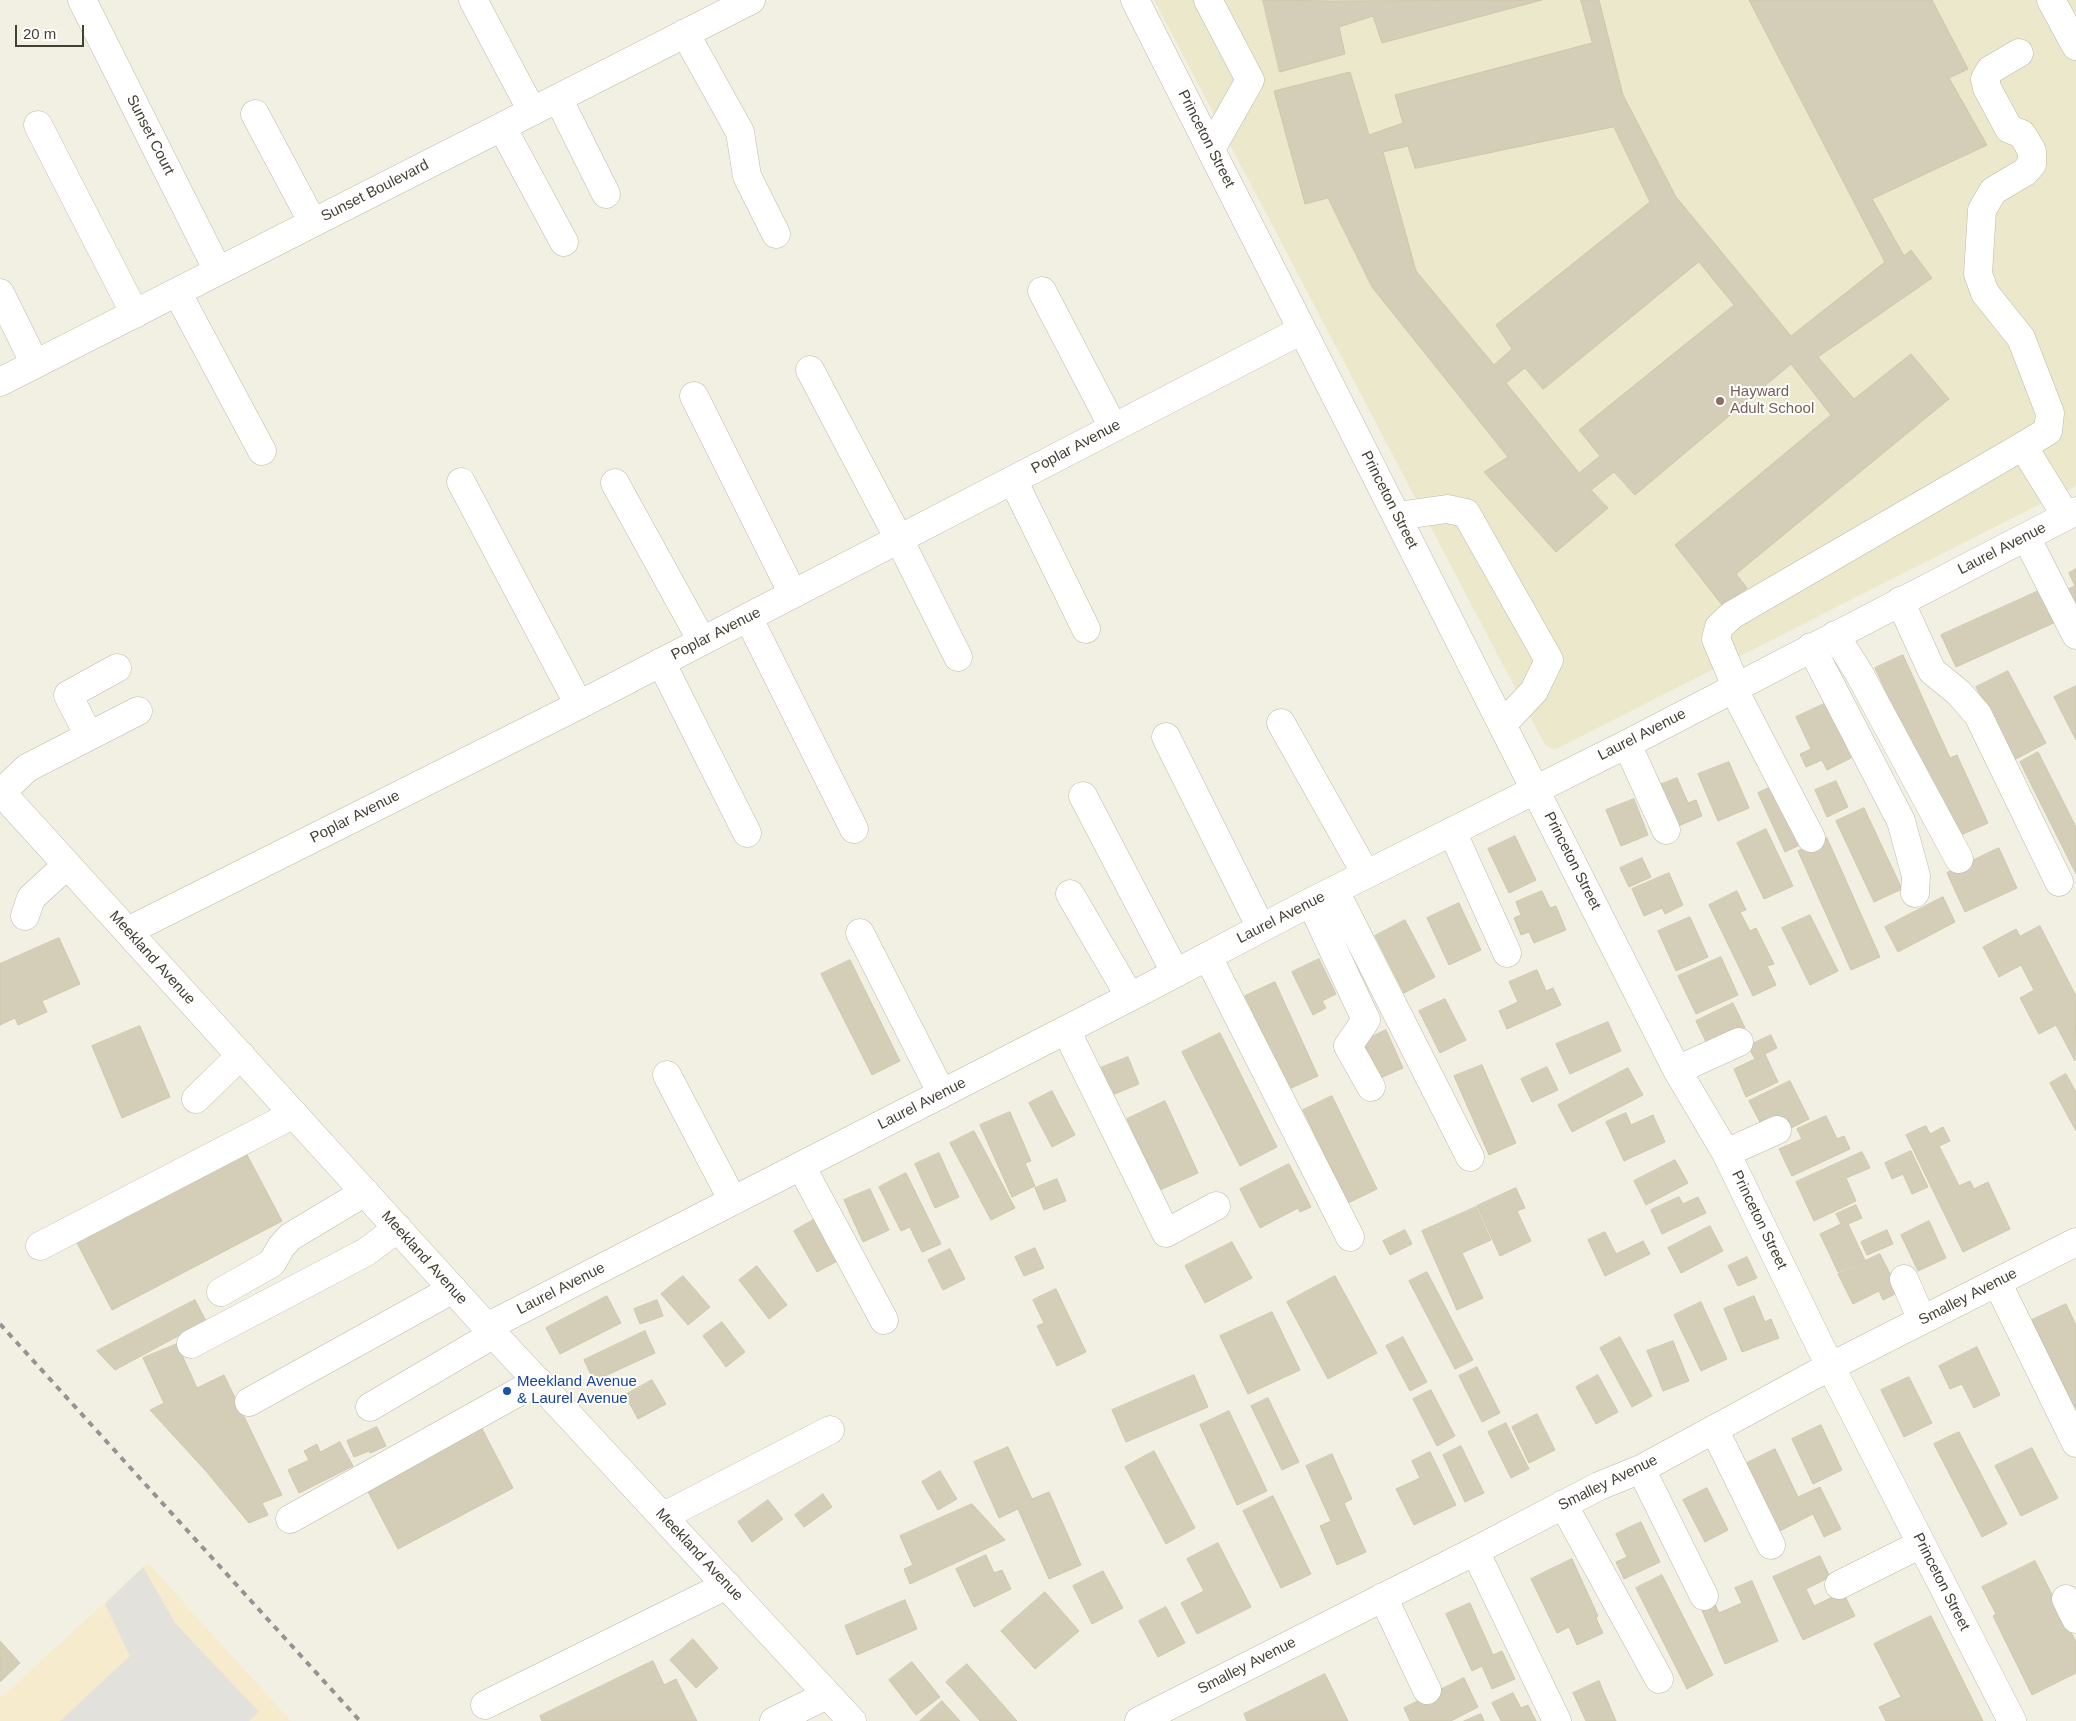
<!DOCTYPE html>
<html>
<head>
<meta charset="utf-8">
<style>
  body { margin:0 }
  #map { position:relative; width:2076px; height:1721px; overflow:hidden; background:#f2f0e3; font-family:Arial,sans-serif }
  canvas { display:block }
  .scale { position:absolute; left:15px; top:25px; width:69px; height:22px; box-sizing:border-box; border:2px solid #444033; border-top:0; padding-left:6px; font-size:15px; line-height:18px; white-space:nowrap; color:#444033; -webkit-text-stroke:4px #fff; paint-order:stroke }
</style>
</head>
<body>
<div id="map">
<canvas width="2076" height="1721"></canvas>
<div class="scale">20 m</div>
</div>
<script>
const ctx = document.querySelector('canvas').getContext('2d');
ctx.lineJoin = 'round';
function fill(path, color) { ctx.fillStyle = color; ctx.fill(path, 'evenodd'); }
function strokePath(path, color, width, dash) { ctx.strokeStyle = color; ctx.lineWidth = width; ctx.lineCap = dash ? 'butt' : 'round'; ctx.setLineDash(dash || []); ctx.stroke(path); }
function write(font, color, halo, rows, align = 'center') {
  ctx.font = font + ' Arial,sans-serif'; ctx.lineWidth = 4; ctx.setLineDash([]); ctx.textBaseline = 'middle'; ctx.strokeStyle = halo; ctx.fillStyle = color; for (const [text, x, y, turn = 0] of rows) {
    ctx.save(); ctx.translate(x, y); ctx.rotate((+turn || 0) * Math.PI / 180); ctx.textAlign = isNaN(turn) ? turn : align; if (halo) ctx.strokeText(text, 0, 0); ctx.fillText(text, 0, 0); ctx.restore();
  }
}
fill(new Path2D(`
  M 148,1563 L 291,1721 L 0,1721 L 0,1698 Z`), '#f6ebcd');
fill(new Path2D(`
  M 1154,0 L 2076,0 L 2076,486 L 1554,750 L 1545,745 Z`), '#ece8cc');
fill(new Path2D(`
  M 143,1567 L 175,1623 L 259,1712 L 249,1721 L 60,1721 L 130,1656 L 105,1604 Z`), '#e2e1dc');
const building = new Path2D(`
  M 1263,0 L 1332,1 L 1542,0 L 1382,43 L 1373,16 L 1339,27 L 1345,54 L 1280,72 Z
  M 1581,0 L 1599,0 L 1623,95 L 1676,197 L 1791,336 L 1885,262 L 1749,0 L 1932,0 L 1968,69 L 1949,78 L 1987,145 L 1872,199 L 1904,256 L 1911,250 L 1932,278 L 1818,357 L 1854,399 L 1911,354 L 1949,399 L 1736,574 L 1747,588 L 1723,606 L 1675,545 L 1831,415 L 1791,364 L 1635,495 L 1614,472 L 1591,490 L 1608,508 L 1556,552 L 1484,472 L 1508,457 L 1372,287 L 1328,198 L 1305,204 L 1274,91 L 1350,72 L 1369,135 L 1403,123 L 1395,95 L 1592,43 ZM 1614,127 L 1650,202 L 1496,325 L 1512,349 L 1494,365 L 1416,271 L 1383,152 L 1408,146 L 1415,168 ZM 1699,262 L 1734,305 L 1579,430 L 1600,456 L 1579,473 L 1506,383 L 1525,368 L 1543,389 Z
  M 2076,569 L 2076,612 L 2066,590 L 2075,586 L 2069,573 Z
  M 2043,589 L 2058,621 L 1956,667 L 1941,635 Z
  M 1903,655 L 1950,758 L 1957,755 L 1988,823 L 1954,838 L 1875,668 Z
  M 2008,671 L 2046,743 L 2014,760 L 1976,687 Z
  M 2076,686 L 2076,740 L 2054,697 Z
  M 1826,703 L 1851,758 L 1827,770 L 1822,760 L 1806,767 L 1800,754 L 1811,749 L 1796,717 Z
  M 2038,752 L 2076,827 L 2076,874 L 2020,762 Z
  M 1729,762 L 1749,808 L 1718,821 L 1698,774 Z
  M 1677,778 L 1688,803 L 1696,800 L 1702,816 L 1669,830 L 1652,788 Z
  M 1836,781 L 1848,807 L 1827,817 L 1815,790 Z
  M 1777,784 L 1804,843 L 1785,852 L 1758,793 Z
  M 1634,799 L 1648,835 L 1621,846 L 1606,810 Z
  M 1864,808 L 1902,889 L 1874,902 L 1836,821 Z
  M 1766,829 L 1793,886 L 1764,899 L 1737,843 Z
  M 1515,836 L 1536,880 L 1509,893 L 1488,849 Z
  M 1827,838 L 1880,957 L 1851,970 L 1798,851 Z
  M 1999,848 L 2017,888 L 1965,912 L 1947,873 Z
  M 1642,858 L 1651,877 L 1629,887 L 1620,868 Z
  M 1669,873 L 1683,905 L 1665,914 L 1662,908 L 1644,916 L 1632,889 Z
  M 1542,891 L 1550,908 L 1556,906 L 1566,930 L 1534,943 L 1529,932 L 1521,935 L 1514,918 L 1521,915 L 1516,902 Z
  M 1737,891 L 1746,910 L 1740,912 L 1750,931 L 1756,928 L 1774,964 L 1767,966 L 1776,985 L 1753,996 L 1709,905 Z
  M 1943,897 L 1955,922 L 1898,952 L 1885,927 Z
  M 1459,903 L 1481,950 L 1449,965 L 1427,918 Z
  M 1810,915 L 1838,971 L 1810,985 L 1782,928 Z
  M 1690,917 L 1708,957 L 1676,971 L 1658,931 Z
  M 1405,920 L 1435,977 L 1404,993 L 1375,936 Z
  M 2040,926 L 2076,996 L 2075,1061 L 2056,1025 L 2039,1034 L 2020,998 L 2034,990 L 2021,965 L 1999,977 L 1983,947 L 2016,929 L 2020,936 Z
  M 59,938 L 80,984 L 42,1001 L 47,1012 L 18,1025 L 15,1018 L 0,1025 L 0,964 Z
  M 1721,957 L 1738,995 L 1696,1014 L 1678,976 Z
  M 1319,959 L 1336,994 L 1322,1001 L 1326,1008 L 1313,1015 L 1292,972 Z
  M 850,960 L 900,1061 L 872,1075 L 821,974 Z
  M 1537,970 L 1546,991 L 1553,988 L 1561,1005 L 1507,1029 L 1499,1011 L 1518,1002 L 1509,982 Z
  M 1275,982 L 1318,1076 L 1289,1089 L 1245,996 Z
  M 1445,999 L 1466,1040 L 1440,1053 L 1419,1011 Z
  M 1733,1003 L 1745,1028 L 1708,1046 L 1696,1021 Z
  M 1608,1022 L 1621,1051 L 1570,1074 L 1556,1044 Z
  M 140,1026 L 170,1097 L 122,1118 L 92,1046 Z
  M 1386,1030 L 1403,1068 L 1376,1080 L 1359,1043 Z
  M 1220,1033 L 1277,1147 L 1240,1166 L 1182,1052 Z
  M 1771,1035 L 1777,1048 L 1765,1054 L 1778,1082 L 1746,1097 L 1734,1069 L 1755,1059 L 1748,1046 Z
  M 1128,1057 L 1139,1084 L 1112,1095 L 1100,1068 Z
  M 1482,1065 L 1516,1143 L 1489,1155 L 1454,1076 Z
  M 1547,1067 L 1558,1090 L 1532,1102 L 1521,1079 Z
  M 1628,1068 L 1643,1095 L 1572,1132 L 1558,1105 Z
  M 2066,1074 L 2076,1092 L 2076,1131 L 2050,1083 Z
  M 1790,1081 L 1809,1119 L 1791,1128 L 1786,1119 L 1764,1130 L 1749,1101 Z
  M 1052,1091 L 1075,1135 L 1052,1147 L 1029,1103 Z
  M 1332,1096 L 1377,1189 L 1348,1203 L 1303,1110 Z
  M 1165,1101 L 1198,1173 L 1160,1190 L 1127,1119 Z
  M 1010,1112 L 1031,1161 L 1025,1163 L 1035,1186 L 1012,1197 L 980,1125 Z
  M 1626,1113 L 1631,1125 L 1653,1115 L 1665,1142 L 1624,1161 L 1606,1122 Z
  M 1826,1116 L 1837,1139 L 1844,1136 L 1850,1149 L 1792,1176 L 1779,1149 L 1802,1139 L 1797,1129 Z
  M 1926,1126 L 1930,1134 L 1943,1127 L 1950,1141 L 1939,1146 L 1959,1186 L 1970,1181 L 1974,1189 L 1988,1182 L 2010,1229 L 1963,1252 L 1906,1135 Z
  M 974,1131 L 1015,1208 L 991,1220 L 950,1143 Z
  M 245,1151 L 282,1221 L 112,1310 L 75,1239 Z
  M 1911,1151 L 1928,1187 L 1912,1194 L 1903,1174 L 1892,1179 L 1885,1163 Z
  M 1862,1152 L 1870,1168 L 1846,1178 L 1856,1201 L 1814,1221 L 1796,1182 Z
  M 939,1153 L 959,1197 L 935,1208 L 915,1164 Z
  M 1675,1160 L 1688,1183 L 1646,1205 L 1634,1181 Z
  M 1289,1164 L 1311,1207 L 1300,1212 L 1298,1208 L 1260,1228 L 1240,1189 Z
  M 906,1173 L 941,1244 L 922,1252 L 910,1227 L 901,1231 L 879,1187 Z
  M 1057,1179 L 1066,1201 L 1044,1210 L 1035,1188 Z
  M 1516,1188 L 1525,1208 L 1517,1211 L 1531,1241 L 1500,1256 L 1477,1206 Z
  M 870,1189 L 889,1230 L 863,1242 L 844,1200 Z
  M 1679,1197 L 1683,1204 L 1698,1197 L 1706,1213 L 1662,1234 L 1651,1210 Z
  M 1856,1205 L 1862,1218 L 1848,1224 L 1865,1260 L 1838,1272 L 1820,1234 L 1841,1224 L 1836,1214 Z
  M 1476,1207 L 1491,1240 L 1462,1253 L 1483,1298 L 1457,1310 L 1422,1231 Z
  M 820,1216 L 843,1258 L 817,1272 L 794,1231 Z
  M 1929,1221 L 1946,1258 L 1918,1271 L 1901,1235 Z
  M 1710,1226 L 1723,1251 L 1681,1273 L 1668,1248 Z
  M 1405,1230 L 1412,1244 L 1390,1255 L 1383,1241 Z
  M 1887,1230 L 1893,1244 L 1867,1255 L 1861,1242 Z
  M 1605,1232 L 1616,1254 L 1643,1241 L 1650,1254 L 1605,1276 L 1588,1240 Z
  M 1232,1242 L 1252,1278 L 1205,1303 L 1185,1266 Z
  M 1035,1248 L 1044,1268 L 1024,1276 L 1015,1257 Z
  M 950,1249 L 965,1279 L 943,1290 L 928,1260 Z
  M 1880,1254 L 1899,1292 L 1883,1300 L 1879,1291 L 1853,1304 L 1838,1274 Z
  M 1747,1257 L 1757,1278 L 1738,1286 L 1728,1266 Z
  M 757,1266 L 787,1305 L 769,1319 L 739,1280 Z
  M 1427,1272 L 1473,1360 L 1455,1369 L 1409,1281 Z
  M 683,1276 L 710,1307 L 688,1325 L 661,1294 Z
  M 1335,1276 L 1377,1353 L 1328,1379 L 1287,1302 Z
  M 1056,1289 L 1086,1352 L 1057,1366 L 1037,1326 L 1044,1323 L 1033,1300 Z
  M 607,1296 L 621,1323 L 560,1354 L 546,1328 Z
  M 1754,1296 L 1765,1322 L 1771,1319 L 1779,1338 L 1742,1352 L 1724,1309 Z
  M 195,1300 L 206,1321 L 115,1370 L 97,1351 Z
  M 657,1300 L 663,1316 L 640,1324 L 634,1309 Z
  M 1701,1302 L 1727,1359 L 1701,1371 L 1674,1315 Z
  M 2066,1304 L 2076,1325 L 2076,1411 L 2032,1320 Z
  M 1272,1312 L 1300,1370 L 1248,1394 L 1220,1336 Z
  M 722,1322 L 745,1352 L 726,1367 L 703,1336 Z
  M 645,1331 L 655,1353 L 594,1381 L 584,1360 Z
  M 1403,1337 L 1427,1382 L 1410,1391 L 1386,1346 Z
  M 1620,1337 L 1652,1396 L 1632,1407 L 1600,1348 Z
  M 1673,1341 L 1689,1381 L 1663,1391 L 1647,1351 Z
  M 177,1344 L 197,1388 L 224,1375 L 282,1495 L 262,1503 L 268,1515 L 249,1523 L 205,1470 L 150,1410 L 164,1403 L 143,1358 Z
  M 1977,1347 L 2000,1395 L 1974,1408 L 1962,1384 L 1950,1389 L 1939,1366 Z
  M 1477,1367 L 1500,1413 L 1482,1422 L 1459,1376 Z
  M 1194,1375 L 1208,1407 L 1126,1442 L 1112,1410 Z
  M 1598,1375 L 1618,1412 L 1596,1424 L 1576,1387 Z
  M 1909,1377 L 1932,1423 L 1904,1437 L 1881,1390 Z
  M 652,1380 L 666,1404 L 638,1419 L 625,1395 Z
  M 1431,1390 L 1455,1436 L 1437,1446 L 1413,1399 Z
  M 1268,1398 L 1299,1462 L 1282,1470 L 1251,1406 Z
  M 1229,1411 L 1267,1491 L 1237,1505 L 1200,1425 Z
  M 1537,1414 L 1555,1450 L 1529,1463 L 1512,1427 Z
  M 479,1423 L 513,1488 L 398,1549 L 364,1484 Z
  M 1506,1423 L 1529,1469 L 1511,1478 L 1488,1432 Z
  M 1821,1425 L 1842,1470 L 1813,1484 L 1792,1439 Z
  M 377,1427 L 386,1446 L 370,1453 L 369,1451 L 354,1457 L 347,1441 Z
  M 1959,1432 L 2007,1524 L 1982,1537 L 1934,1444 Z
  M 340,1442 L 353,1466 L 299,1493 L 288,1470 L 309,1460 L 304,1451 L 317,1444 L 320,1452 Z
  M 1461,1446 L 1484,1493 L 1465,1502 L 1443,1455 Z
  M 1008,1447 L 1032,1499 L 1049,1492 L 1081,1565 L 1049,1579 L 1018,1509 L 999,1518 L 974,1462 Z
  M 2032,1448 L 2058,1498 L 2021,1516 L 1995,1466 Z
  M 1775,1449 L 1798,1497 L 1820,1487 L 1841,1529 L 1824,1537 L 1813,1514 L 1772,1535 L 1745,1464 Z
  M 1154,1451 L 1195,1528 L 1166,1544 L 1125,1467 Z
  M 1430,1452 L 1456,1505 L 1414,1525 L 1396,1489 L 1420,1478 L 1412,1461 Z
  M 1332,1454 L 1352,1499 L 1344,1503 L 1366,1552 L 1337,1565 L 1320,1526 L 1331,1521 L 1306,1466 Z
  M 940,1471 L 957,1499 L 938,1510 L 922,1482 Z
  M 1707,1488 L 1728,1530 L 1705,1542 L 1683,1500 Z
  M 823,1494 L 832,1507 L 804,1527 L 795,1515 Z
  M 1273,1496 L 1311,1574 L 1281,1588 L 1243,1511 Z
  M 768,1500 L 783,1519 L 752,1542 L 738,1522 Z
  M 972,1504 L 1005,1540 L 910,1584 L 904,1569 L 913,1565 L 900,1536 Z
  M 1641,1522 L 1660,1562 L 1624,1579 L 1616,1562 L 1627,1557 L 1616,1534 Z
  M 1218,1543 L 1251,1607 L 1197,1634 L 1181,1603 L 1204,1591 L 1187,1559 Z
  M 986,1555 L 994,1573 L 1002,1570 L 1011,1589 L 974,1607 L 956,1569 Z
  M 1820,1556 L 1830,1577 L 1806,1589 L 1814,1606 L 1843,1592 L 1855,1616 L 1803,1640 L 1773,1577 Z
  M 1572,1559 L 1598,1616 L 1596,1618 L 1603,1633 L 1577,1645 L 1569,1627 L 1557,1633 L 1531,1579 Z
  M 2035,1561 L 2076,1642 L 2076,1673 L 2032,1695 L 1993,1616 L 1996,1614 L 1982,1587 Z
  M 1103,1571 L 1123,1608 L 1092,1624 L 1073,1586 Z
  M 1662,1575 L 1713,1675 L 1687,1689 L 1636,1588 Z
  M 1752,1581 L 1778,1641 L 1725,1664 L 1701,1608 L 1714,1602 L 1719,1613 L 1742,1603 L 1735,1588 Z
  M 1045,1592 L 1079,1631 L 1035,1669 L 1001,1631 Z
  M 905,1600 L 917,1629 L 857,1655 L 845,1626 Z
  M 1470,1603 L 1493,1655 L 1502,1651 L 1515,1679 L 1492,1689 L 1482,1666 L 1472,1671 L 1446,1614 Z
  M 1166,1607 L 1185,1643 L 1158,1657 L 1139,1621 Z
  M 1931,1616 L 1983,1721 L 1886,1721 L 1879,1707 L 1901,1697 L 1874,1644 Z
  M 693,1639 L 718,1668 L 696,1688 L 670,1660 Z
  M 0,1641 L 20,1663 L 0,1682 Z
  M 653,1661 L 664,1685 L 676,1679 L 697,1721 L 542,1721 L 540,1716 Z
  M 912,1662 L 940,1697 L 916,1715 L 889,1680 Z
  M 967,1664 L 1017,1721 L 980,1721 L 946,1682 Z
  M 1325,1674 L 1348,1721 L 1247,1721 L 1244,1714 Z
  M 1464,1678 L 1478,1707 L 1451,1721 L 1410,1721 L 1404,1708 Z
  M 1599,1681 L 1616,1721 L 1586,1721 L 1573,1693 Z
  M 1513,1693 L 1521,1708 L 1528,1705 L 1536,1721 L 1501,1721 L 1492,1703 Z
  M 942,1701 L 960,1721 L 920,1721 Z
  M 1481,1714 L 1484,1721 L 1464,1721 Z`);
fill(building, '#d4ceb8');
strokePath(building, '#cfc7ab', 1);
const minor = new Path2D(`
  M 82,0 L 218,271
  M 473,0 L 532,111
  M 1135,0 L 1677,1070 L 1726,1153 L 1820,1346 L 2012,1721
  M 1208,0 L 1250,80 L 1211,149
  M 2051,0 L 2076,46
  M 685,33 L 740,132 L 747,176 L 776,234
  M 2019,53 L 1990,70 L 1985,79 L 1987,88 L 2009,129 L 2022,134 L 2032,151 L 2032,164 L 2025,172 L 1993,191 L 1982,210 L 1978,274 L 1985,293 L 2021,338 L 2050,413 L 2048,431 L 2023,446
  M 558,98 L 606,194
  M 255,114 L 313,223
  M 38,125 L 135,314
  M 502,127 L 564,242
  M 1042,291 L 1113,427
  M 177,292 L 262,451
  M 0,293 L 35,364
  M 810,370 L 899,539 L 958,657
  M 0,382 L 751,0
  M 694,396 L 793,594
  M 1013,480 L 1086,629
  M 461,482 L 579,705
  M 615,483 L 702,641
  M 1397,516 L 1447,509 L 1466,513 L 1549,660 L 1534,691 L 1503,724
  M 2026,537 L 2076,635
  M 1900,601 L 1932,671 L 1959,693 L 1978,715 L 2059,882
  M 748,617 L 854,829
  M 1835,635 L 1859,673 L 1959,859
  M 1811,647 L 1901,821 L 1916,876 L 1915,893
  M 661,662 L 747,833
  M 1736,686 L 1716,639 L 1719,627 L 1732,615 L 2023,446 L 2066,516
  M 1733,688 L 1811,838
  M 1281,723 L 1366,874
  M 89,736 L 68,695 L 117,668
  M 1166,737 L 1261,928
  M 1627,744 L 1666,830
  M 0,791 L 487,1327 L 852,1721
  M 1,793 L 27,768 L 138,711
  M 1083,796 L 1175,972
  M 1452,831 L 1507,953
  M 1335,891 L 1470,1157
  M 1070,894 L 1130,997
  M 1311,902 L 1366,1020 L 1348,1046 L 1371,1087
  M 25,916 L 31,898 L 67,865
  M 128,931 L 579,705 L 1302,330
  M 860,933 L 942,1094
  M 1208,957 L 1350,1237
  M 1066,1030 L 1166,1233 L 1216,1206
  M 1677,1070 L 1739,1042
  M 667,1075 L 733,1201
  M 196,1099 L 241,1055
  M 1726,1153 L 1777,1130
  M 801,1166 L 884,1320
  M 40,1246 L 294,1114
  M 1904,1279 L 1922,1320
  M 1997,1282 L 2076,1443
  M 221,1292 L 272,1263 L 281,1247 L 290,1237 L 365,1192
  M 487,1327 L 1130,997 L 1311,902 L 1627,744 L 2076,511
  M 191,1344 L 366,1252 L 398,1228
  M 249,1402 L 453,1289
  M 370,1407 L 494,1334
  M 1714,1429 L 1771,1545
  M 1641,1469 L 1704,1596
  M 1563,1504 L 1659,1679
  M 664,1516 L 830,1430
  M 290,1519 L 538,1381
  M 1475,1551 L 1557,1721
  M 1839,1585 L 1921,1544
  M 1383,1597 L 1427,1690
  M 2066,1599 L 2076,1619
  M 485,1705 L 727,1585
  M 774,1721 L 827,1695
  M 1139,1721 L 1475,1551 L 1599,1486 L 1641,1469 L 1814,1375 L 2076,1242`);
strokePath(minor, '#beb9a6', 29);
strokePath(minor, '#fff', 28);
strokePath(new Path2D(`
  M 0,1324 L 360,1721`), '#949494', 4, [6, 6]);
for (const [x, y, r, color] of [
  [1720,401,5,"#8d6e63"],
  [507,1391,5,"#1a4fb4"]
]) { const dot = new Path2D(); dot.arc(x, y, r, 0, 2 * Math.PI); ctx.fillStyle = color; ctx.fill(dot); strokePath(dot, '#fff', 2); }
write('15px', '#444033', '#fff', [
  ["Sunset Court",150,135,63],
  ["Princeton Street",1206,139,63],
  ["Sunset Boulevard",375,191,-27],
  ["Poplar Avenue",1076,447,-28],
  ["Princeton Street",1389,500,63],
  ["Laurel Avenue",2002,549,-27],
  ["Poplar Avenue",716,634,-27],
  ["Laurel Avenue",1642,735,-27],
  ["Poplar Avenue",355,817,-27],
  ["Princeton Street",1572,861,63],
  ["Laurel Avenue",1281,918,-27],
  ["Meekland Avenue",152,958,48],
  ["Laurel Avenue",922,1104,-27],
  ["Princeton Street",1759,1220,64],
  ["Meekland Avenue",424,1258,48],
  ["Laurel Avenue",561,1289,-27],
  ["Smalley Avenue",1968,1297,-27],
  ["Smalley Avenue",1608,1483,-26],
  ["Meekland Avenue",699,1555,47],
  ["Princeton Street",1941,1582,63],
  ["Smalley Avenue",1247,1666,-27]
]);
write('15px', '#785e54', '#fff', [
  ["Hayward",1730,392],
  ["Adult School",1730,409]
], 'left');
write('15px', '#164399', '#fff', [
  ["Meekland Avenue",517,1382],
  ["& Laurel Avenue",517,1399]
], 'left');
</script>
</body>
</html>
